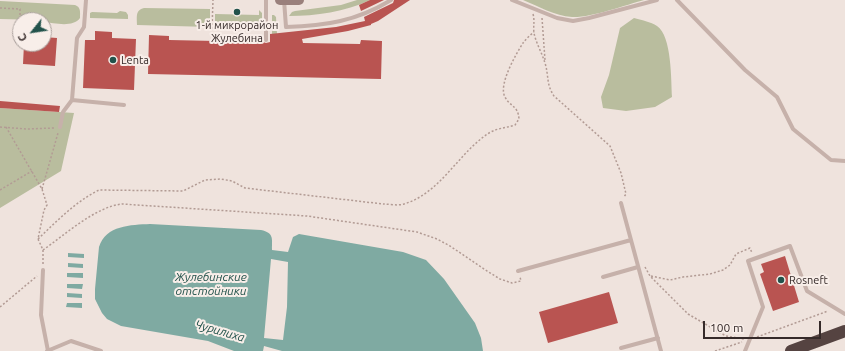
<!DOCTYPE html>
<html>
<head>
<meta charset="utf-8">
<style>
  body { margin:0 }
  #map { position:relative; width:845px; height:351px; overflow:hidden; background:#efe3dd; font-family:Ubuntu,sans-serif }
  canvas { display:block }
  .north { position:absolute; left:12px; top:12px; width:40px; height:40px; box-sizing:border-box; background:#f8eee9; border:1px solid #aaa09c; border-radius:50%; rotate:240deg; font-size:11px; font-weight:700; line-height:16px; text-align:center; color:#352a29 }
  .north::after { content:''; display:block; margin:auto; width:14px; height:18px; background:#22524b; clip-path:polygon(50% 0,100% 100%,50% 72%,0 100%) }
  .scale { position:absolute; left:703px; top:321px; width:118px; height:18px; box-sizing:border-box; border:2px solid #352a29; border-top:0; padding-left:5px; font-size:12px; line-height:14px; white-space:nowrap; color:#352a29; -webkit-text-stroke:3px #f8eee9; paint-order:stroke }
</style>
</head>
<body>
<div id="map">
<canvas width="845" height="351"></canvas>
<div class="north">С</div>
<div class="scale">100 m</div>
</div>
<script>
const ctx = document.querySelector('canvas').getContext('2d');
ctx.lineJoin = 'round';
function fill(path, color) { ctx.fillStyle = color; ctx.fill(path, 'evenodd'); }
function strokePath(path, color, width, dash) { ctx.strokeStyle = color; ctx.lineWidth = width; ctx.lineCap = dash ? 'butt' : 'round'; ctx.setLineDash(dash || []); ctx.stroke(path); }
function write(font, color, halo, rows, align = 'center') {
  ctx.font = font + ' Ubuntu,sans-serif'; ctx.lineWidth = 4; ctx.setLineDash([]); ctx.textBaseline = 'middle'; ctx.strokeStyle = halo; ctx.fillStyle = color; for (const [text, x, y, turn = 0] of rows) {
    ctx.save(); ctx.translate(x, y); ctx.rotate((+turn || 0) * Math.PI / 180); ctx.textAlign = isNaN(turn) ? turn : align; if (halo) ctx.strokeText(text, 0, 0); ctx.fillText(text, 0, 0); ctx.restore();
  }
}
fill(new Path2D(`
  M 357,0 L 370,0 C 345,12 316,16 289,16 L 292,12 L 295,11 L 341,5 Z
  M 523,0 L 644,0 C 626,5 590,18 572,17 C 555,16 538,6 523,0 Z
  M 0,1 L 75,5 C 81,7 80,12 80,18 C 73,28 54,23 44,22 L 44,20 L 0,19 Z
  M 144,8 L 210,9 L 210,27 L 137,25 C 137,17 135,10 144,8 Z
  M 259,10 L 262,13 L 262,28 L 215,27 L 215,14 L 259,15 Z
  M 120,11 L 126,12 L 128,15 L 128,19 L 90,18 L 90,13 L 92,12 L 117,13 Z
  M 272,15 L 274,15 L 276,17 L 277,34 L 272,34 Z
  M 634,18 C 641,20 651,22 657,26 C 672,36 671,80 672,97 L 655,107 L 626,111 L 603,108 L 601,97 L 609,75 L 620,28 Z
  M 0,108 L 74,113 L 61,171 L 0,208 Z`), '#b9bd9e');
fill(new Path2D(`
  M 150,224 L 261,230 C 274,233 272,238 272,250 L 288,252 L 293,237 L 299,234 L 403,252 L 426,260 L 444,279 L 475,323 L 481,338 L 483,351 L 282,351 L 264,346 L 263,351 L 234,351 L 208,341 L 121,326 L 107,319 L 102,313 L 95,299 L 95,289 L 99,247 C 106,225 131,225 150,224 ZM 271,259 L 288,262 L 287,307 L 283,340 L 264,338 Z
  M 68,253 L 84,254 L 84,258 L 68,257 Z
  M 68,263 L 83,264 L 83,268 L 68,267 Z
  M 67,273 L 83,273 L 83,278 L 67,277 Z
  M 67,284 L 83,284 L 82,289 L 67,288 Z
  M 67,293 L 82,294 L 82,298 L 67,297 Z
  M 67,303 L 82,303 L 82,308 L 66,307 Z`), '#7faaa2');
fill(new Path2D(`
  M 370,0 L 384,0 L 361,11 L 359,5 Z
  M 394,0 L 410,0 L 378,21 L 371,24 L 371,25 L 348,31 L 302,39 L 303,43 L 360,44 L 361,40 L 382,41 L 381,79 L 148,74 L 149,35 L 169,36 L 169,40 L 263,42 L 266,43 L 270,42 L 270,34 L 336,27 L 365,21 L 364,17 L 393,3 Z
  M 95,31 L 112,32 L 112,38 L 136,39 L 134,90 L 83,88 L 85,40 L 95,40 Z
  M 44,37 L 57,38 L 55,66 L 23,64 L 24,44 L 44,44 Z
  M 0,101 L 60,106 L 59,112 L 0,108 Z
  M 785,256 L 799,302 L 773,311 L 760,274 L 764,272 L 761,264 Z
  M 609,292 L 618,323 L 548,343 L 539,312 Z`), '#b95451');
strokePath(new Path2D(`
  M 0,8 L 20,9 L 20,20
  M 533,14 C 535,21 533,26 534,33 C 536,43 542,53 545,63 C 549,76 546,84 554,96 L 610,146 L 621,173 L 626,194 L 624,197
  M 542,18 L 545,60
  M 212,29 L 213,0
  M 0,127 L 27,129 L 54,128
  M 6,127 L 42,189 L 47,205 L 44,210 L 38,239 L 43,250 L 43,265
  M 42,189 L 58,133
  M 0,190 L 32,171
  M 38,239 C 57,221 75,202 99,190 L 183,191 L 205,180 L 221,179 L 232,181 L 245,188 L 383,204 C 389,204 398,206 404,204 C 441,193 458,153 489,133 C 497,128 506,128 515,125 L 519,119 C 518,105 510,107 505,97 C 498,85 516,54 523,43 C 526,39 530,35 534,32
  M 43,250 C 66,234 95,207 122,204 L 307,216 L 417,232 L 437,239 L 450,246 L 487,271 L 500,279 L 512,283 L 521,281 L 520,277
  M 645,267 L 650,276 L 688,314 L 726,336 L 744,339
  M 651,276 L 670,280 L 683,277 L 710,274 L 723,270 L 730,265 L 736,254 L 750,248 L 752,253
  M 0,307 L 37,276
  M 757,337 L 828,311
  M 715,351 L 742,342`), '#b29b94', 1.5, [2, 2]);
strokePath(new Path2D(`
  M 266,0 L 266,40
  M 284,0 L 286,27 C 325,26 357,21 391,0
  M 512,0 L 557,18 L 573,21 L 589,18 L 657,0
  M 677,0 L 745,70 L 777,97 L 793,129 L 831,160 L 845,161
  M 72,100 L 124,105
  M 60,127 L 63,112 L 72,100 L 77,38 L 84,27 L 86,0
  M 621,203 L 661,351
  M 43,270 L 41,315 L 48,351
  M 518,271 L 631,240
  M 603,277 L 638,267
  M 621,348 L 658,338
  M 47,351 L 71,341 L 101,351
  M 745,351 L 763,307 L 748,261 L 790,246 L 807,291 L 845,314`), '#c6b1aa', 4);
strokePath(new Path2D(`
  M 280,0 L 299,0`), '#9a807c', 10);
strokePath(new Path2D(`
  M 791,351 L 845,331`), '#554341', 12);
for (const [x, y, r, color] of [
  [237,12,4,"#22524b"],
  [113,60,4,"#22524b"],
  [781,280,4,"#22524b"]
]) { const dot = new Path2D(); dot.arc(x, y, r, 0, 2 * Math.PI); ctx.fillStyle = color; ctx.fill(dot); strokePath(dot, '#f8eee9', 1.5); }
write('11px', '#352a29', '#f8eee9', [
  ["1-й микрорайон",237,25,"center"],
  ["Жулебина",237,38,"center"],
  ["Lenta",121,60],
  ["Rosneft",789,280]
], 'left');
write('italic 12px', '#22524b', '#f8eee9', [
  ["Жулебинские",211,277],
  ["отстойники",211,291],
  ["Чурилиха",220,331,16]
]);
</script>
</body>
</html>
